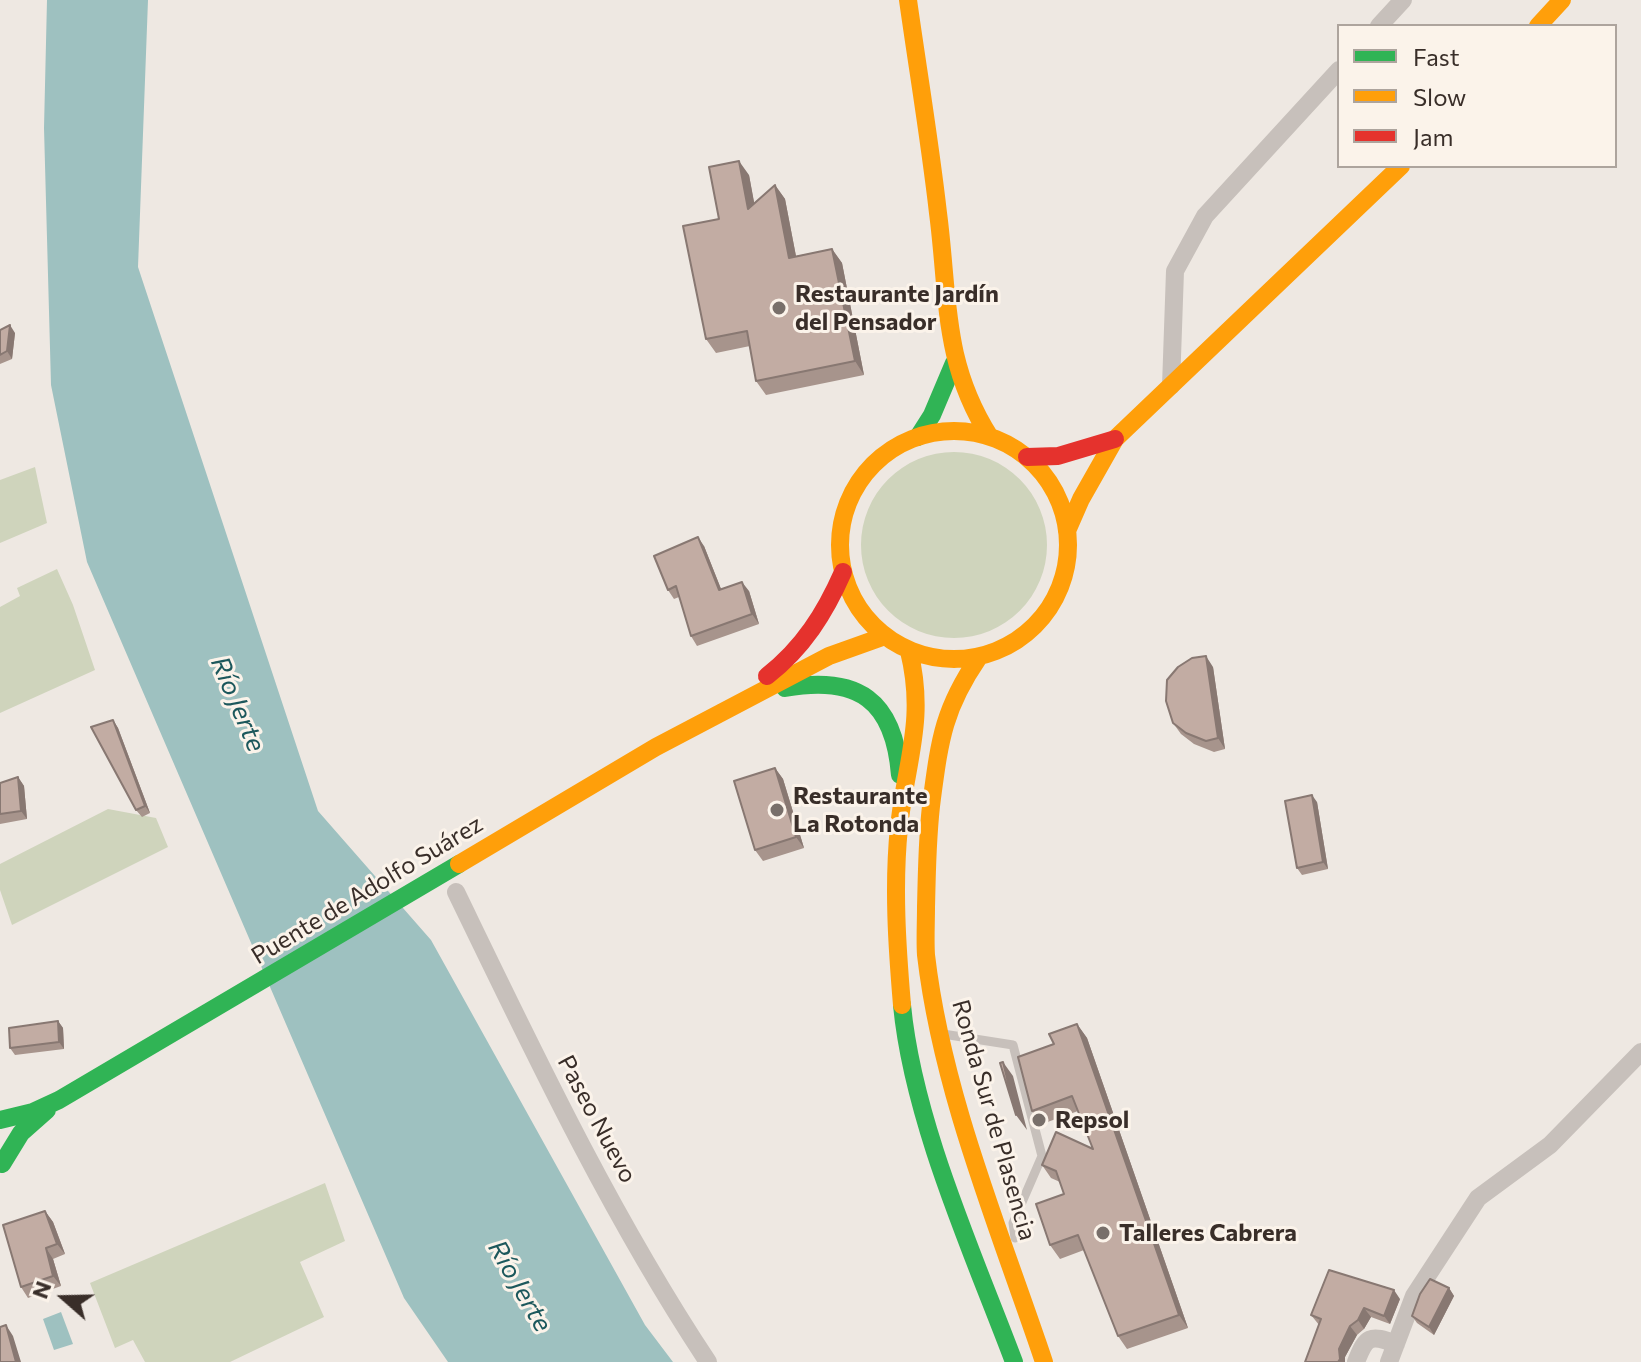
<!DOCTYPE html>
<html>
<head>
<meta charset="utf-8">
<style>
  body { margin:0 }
  #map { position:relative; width:1641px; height:1362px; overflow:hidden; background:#eee8e2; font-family:Commissioner,sans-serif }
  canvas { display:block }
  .legend { position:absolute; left:1337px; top:24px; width:280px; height:144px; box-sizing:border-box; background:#fbf3ea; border:2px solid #ada49d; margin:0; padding:10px 14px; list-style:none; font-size:24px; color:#392e29 }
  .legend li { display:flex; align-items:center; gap:16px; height:40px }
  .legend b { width:40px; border:2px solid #ada49d }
  .north { position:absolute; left:24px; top:1258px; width:80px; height:80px; -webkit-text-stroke:6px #fbf3ea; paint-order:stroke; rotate:290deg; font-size:22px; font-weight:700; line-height:32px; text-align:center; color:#392e29 }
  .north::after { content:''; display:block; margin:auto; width:28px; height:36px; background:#392e29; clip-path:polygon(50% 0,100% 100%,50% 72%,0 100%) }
</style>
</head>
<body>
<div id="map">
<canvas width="1641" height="1362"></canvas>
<ul class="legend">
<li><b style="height:10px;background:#30b455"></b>Fast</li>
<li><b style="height:10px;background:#ff9f0a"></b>Slow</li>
<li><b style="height:10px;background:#e5322d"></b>Jam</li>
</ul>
<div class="north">N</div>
</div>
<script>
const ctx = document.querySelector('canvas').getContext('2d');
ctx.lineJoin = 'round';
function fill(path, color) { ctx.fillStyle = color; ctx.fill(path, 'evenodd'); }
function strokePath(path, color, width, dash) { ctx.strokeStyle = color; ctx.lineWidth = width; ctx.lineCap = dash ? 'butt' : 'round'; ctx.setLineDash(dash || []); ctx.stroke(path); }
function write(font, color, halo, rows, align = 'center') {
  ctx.font = font + ' Commissioner,sans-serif'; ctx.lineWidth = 6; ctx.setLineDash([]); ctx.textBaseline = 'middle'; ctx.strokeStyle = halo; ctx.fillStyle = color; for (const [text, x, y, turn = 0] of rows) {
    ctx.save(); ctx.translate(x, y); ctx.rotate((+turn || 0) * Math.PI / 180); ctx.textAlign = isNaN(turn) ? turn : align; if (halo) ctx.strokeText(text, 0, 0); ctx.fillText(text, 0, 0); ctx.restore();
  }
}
fill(new Path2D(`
  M861 545a93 93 0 1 1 186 0a93 93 0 1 1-186 0Z
  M 35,467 L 47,523 L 0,543 L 0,480 Z
  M 57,569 L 73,605 L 95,670 L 0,713 L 0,607 L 20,596 L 17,588 Z
  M 108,809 L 156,818 L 168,847 L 12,925 L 0,890 L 0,864 Z
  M 325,1183 L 345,1241 L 300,1262 L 324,1317 L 230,1362 L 145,1362 L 133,1340 L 115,1348 L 90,1283 Z`), '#cfd4bc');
fill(new Path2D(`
  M 47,0 L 148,0 L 138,267 L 318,811 L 431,940 L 645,1325 L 673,1362 L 448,1362 L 404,1298 L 87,562 L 51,385 L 44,128 Z
  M 61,1312 L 73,1344 L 54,1350 L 43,1319 Z`), '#9ec1c0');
strokePath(new Path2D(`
  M 943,1034 L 1013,1045 L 1042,1156 L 1013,1223 L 1015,1238`), '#c7c0bb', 9);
strokePath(new Path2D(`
  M 1379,26 L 1403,0
  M 1171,386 L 1175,271 L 1205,216 L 1339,70
  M 456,892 C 533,1051 610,1214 708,1362
  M 1356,1362 C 1366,1336 1370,1334 1396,1344
  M 1389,1362 L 1414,1296 L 1478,1198 L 1550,1145 L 1641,1052`), '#c7c0bb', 18);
strokePath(new Path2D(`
  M 918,437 L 932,415 L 954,363
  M 785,688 C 858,675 894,700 900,775
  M 902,1005 C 913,1121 973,1253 1014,1362
  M 0,1120 L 33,1112 L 59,1100 L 459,864
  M 2,1164 L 21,1133 L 47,1110`), '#30b455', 18);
strokePath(new Path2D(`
  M 908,0 C 918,71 930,142 938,213 C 949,297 942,362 990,437
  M 1538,26 L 1562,0
  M840 545a114 114 0 1 1 228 0a114 114 0 1 1-228 0Z
  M 1067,531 L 1081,499 L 1115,439 L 1401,166
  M 979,657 C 944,708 940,738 932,798 C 927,835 927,870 926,907 C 926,923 925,940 926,955 C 942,1093 1000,1231 1044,1362
  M 459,864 L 656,747 L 829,656 L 885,636
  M 902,1005 C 897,946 893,886 899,827 C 906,761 926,720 909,651`), '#ff9f0a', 18);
strokePath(new Path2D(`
  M 1027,457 L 1058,456 L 1115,439
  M 767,676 C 803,648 825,613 843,572`), '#e5322d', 18);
fill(new Path2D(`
  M 749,175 L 754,203 L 775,185 L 785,199 L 796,256 L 832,249 L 842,263 L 864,375 L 766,395 L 756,381 L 750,346 L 716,353 L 706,339 L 719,219 Z
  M 0,330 L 15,333 L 12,359 L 0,364 Z
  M 704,546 L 721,589 L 749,591 L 759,624 L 697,646 L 691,636 L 679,597 L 674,599 L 668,590 Z
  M 1213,667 L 1225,749 L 1214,752 L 1194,744 L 1181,734 L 1173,723 Z
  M 113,720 L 118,728 L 150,813 L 142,817 L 136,810 Z
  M 775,768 L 783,779 L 804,848 L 763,861 L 755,850 Z
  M 18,777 L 24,786 L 27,819 L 0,824 L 0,783 Z
  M 1317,802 L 1328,869 L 1302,875 L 1297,868 Z
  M 58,1021 L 63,1028 L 64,1049 L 15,1055 L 10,1048 Z
  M 1077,1024 L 1087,1038 L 1188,1328 L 1127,1349 L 1118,1336 L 1084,1250 L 1060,1259 L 1050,1245 L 1064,1194 L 1060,1182 L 1051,1178 L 1042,1165 L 1093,1149 L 1078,1111 L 1042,1124 L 1032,1111 L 1054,1044 Z
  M 45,1211 L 53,1222 L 65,1254 L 53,1259 L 61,1286 L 28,1298 L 21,1287 Z
  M 1449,1288 L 1454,1296 L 1434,1335 L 1417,1323 L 1412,1316 Z
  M 1400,1299 L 1390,1324 L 1371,1317 L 1364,1329 L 1357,1335 L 1345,1357 L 1311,1315 Z`), '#a7948c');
fill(new Path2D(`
  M 739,161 L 749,175 L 758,223 L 748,209 Z
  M 775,185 L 785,199 L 799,272 L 789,258 Z
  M 832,249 L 842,263 L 864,375 L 855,361 Z
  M 10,325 L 15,333 L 12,359 L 7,351 Z
  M 698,537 L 704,546 L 725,599 L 719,590 Z
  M 742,582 L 749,591 L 759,624 L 752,614 Z
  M 1206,656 L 1213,667 L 1225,749 L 1218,738 Z
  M 113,720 L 118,728 L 150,813 L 145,806 Z
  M 775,768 L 783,779 L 804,848 L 796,837 Z
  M 18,777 L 24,786 L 27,819 L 21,811 Z
  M 1312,795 L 1317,802 L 1328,869 L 1323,862 Z
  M 58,1021 L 63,1028 L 64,1049 L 59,1042 Z
  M 1077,1024 L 1087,1038 L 1188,1328 L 1179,1315 Z
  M 1003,1062 L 1013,1076 L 1027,1130 L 1016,1115 Z
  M 45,1211 L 53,1222 L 65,1254 L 57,1244 Z
  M 46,1248 L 53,1259 L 61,1286 L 53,1276 Z
  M 1449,1288 L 1454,1296 L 1434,1335 L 1429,1327 Z
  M 1394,1290 L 1400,1299 L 1390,1324 L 1384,1316 Z
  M 1364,1308 L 1371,1317 L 1364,1329 L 1358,1320 Z
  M 6,1325 L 13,1336 L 21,1362 L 16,1362 Z
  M 1350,1326 L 1357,1335 L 1345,1357 L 1345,1362 L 1338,1362 L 1339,1349 Z`), '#887872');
const building = new Path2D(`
  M 739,161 L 748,209 L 775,185 L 789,258 L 832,249 L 855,361 L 756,381 L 747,331 L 706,339 L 683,226 L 719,219 L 709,167 Z
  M 10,325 L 7,351 L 0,355 L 0,330 Z
  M 698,537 L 719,590 L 742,582 L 752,614 L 691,636 L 676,586 L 668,590 L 654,556 Z
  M 1206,656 L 1218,738 L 1206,741 L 1186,733 L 1173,723 L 1166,701 L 1167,680 L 1178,667 L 1192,658 Z
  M 113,720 L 145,806 L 136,810 L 91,727 Z
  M 775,768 L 796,837 L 755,850 L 734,781 Z
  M 18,777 L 21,811 L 0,814 L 0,783 Z
  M 1312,795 L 1323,862 L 1297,868 L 1285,801 Z
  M 58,1021 L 59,1042 L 10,1048 L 9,1028 Z
  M 1077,1024 L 1179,1315 L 1118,1336 L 1078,1235 L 1050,1245 L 1036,1204 L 1064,1194 L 1056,1171 L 1042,1165 L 1056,1132 L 1093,1149 L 1072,1096 L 1032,1111 L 1018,1057 L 1054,1044 L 1049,1034 Z
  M 1003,1062 L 1016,1115 L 1000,1063 Z
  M 45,1211 L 57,1244 L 46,1248 L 53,1276 L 21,1287 L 3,1225 Z
  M 1329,1270 L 1394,1290 L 1384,1316 L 1364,1308 L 1358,1320 L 1350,1326 L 1339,1349 L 1340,1359 L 1338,1362 L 1305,1362 L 1321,1319 L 1311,1315 Z
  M 1430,1279 L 1449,1288 L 1429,1327 L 1412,1316 L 1420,1294 Z
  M 6,1325 L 16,1362 L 0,1362 L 0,1327 Z`);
fill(building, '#c2aca3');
strokePath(building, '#887872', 2);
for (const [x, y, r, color] of [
  [779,308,8,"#786f6a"],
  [777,810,8,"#786f6a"],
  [1039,1120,8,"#786f6a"],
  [1103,1233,8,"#786f6a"]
]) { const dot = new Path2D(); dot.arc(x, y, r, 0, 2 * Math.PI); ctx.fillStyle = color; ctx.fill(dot); strokePath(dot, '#fbf3ea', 3); }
write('bold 24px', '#392e29', '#fbf3ea', [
  ["Restaurante Jardín",795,294],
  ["del Pensador",795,322],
  ["Restaurante",793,796],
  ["La Rotonda",793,824],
  ["Repsol",1055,1120],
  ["Talleres Cabrera",1119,1233]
], 'left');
write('24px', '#392e29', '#fbf3ea', [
  ["Puente de Adolfo Suárez",367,890,-31],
  ["Paseo Nuevo",597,1119,62],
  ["Ronda Sur de Plasencia",994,1120,74]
]);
write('italic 26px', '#1c585c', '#fbf3ea', [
  ["Río Jerte",238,704,67],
  ["Río Jerte",520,1286,60]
]);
</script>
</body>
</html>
